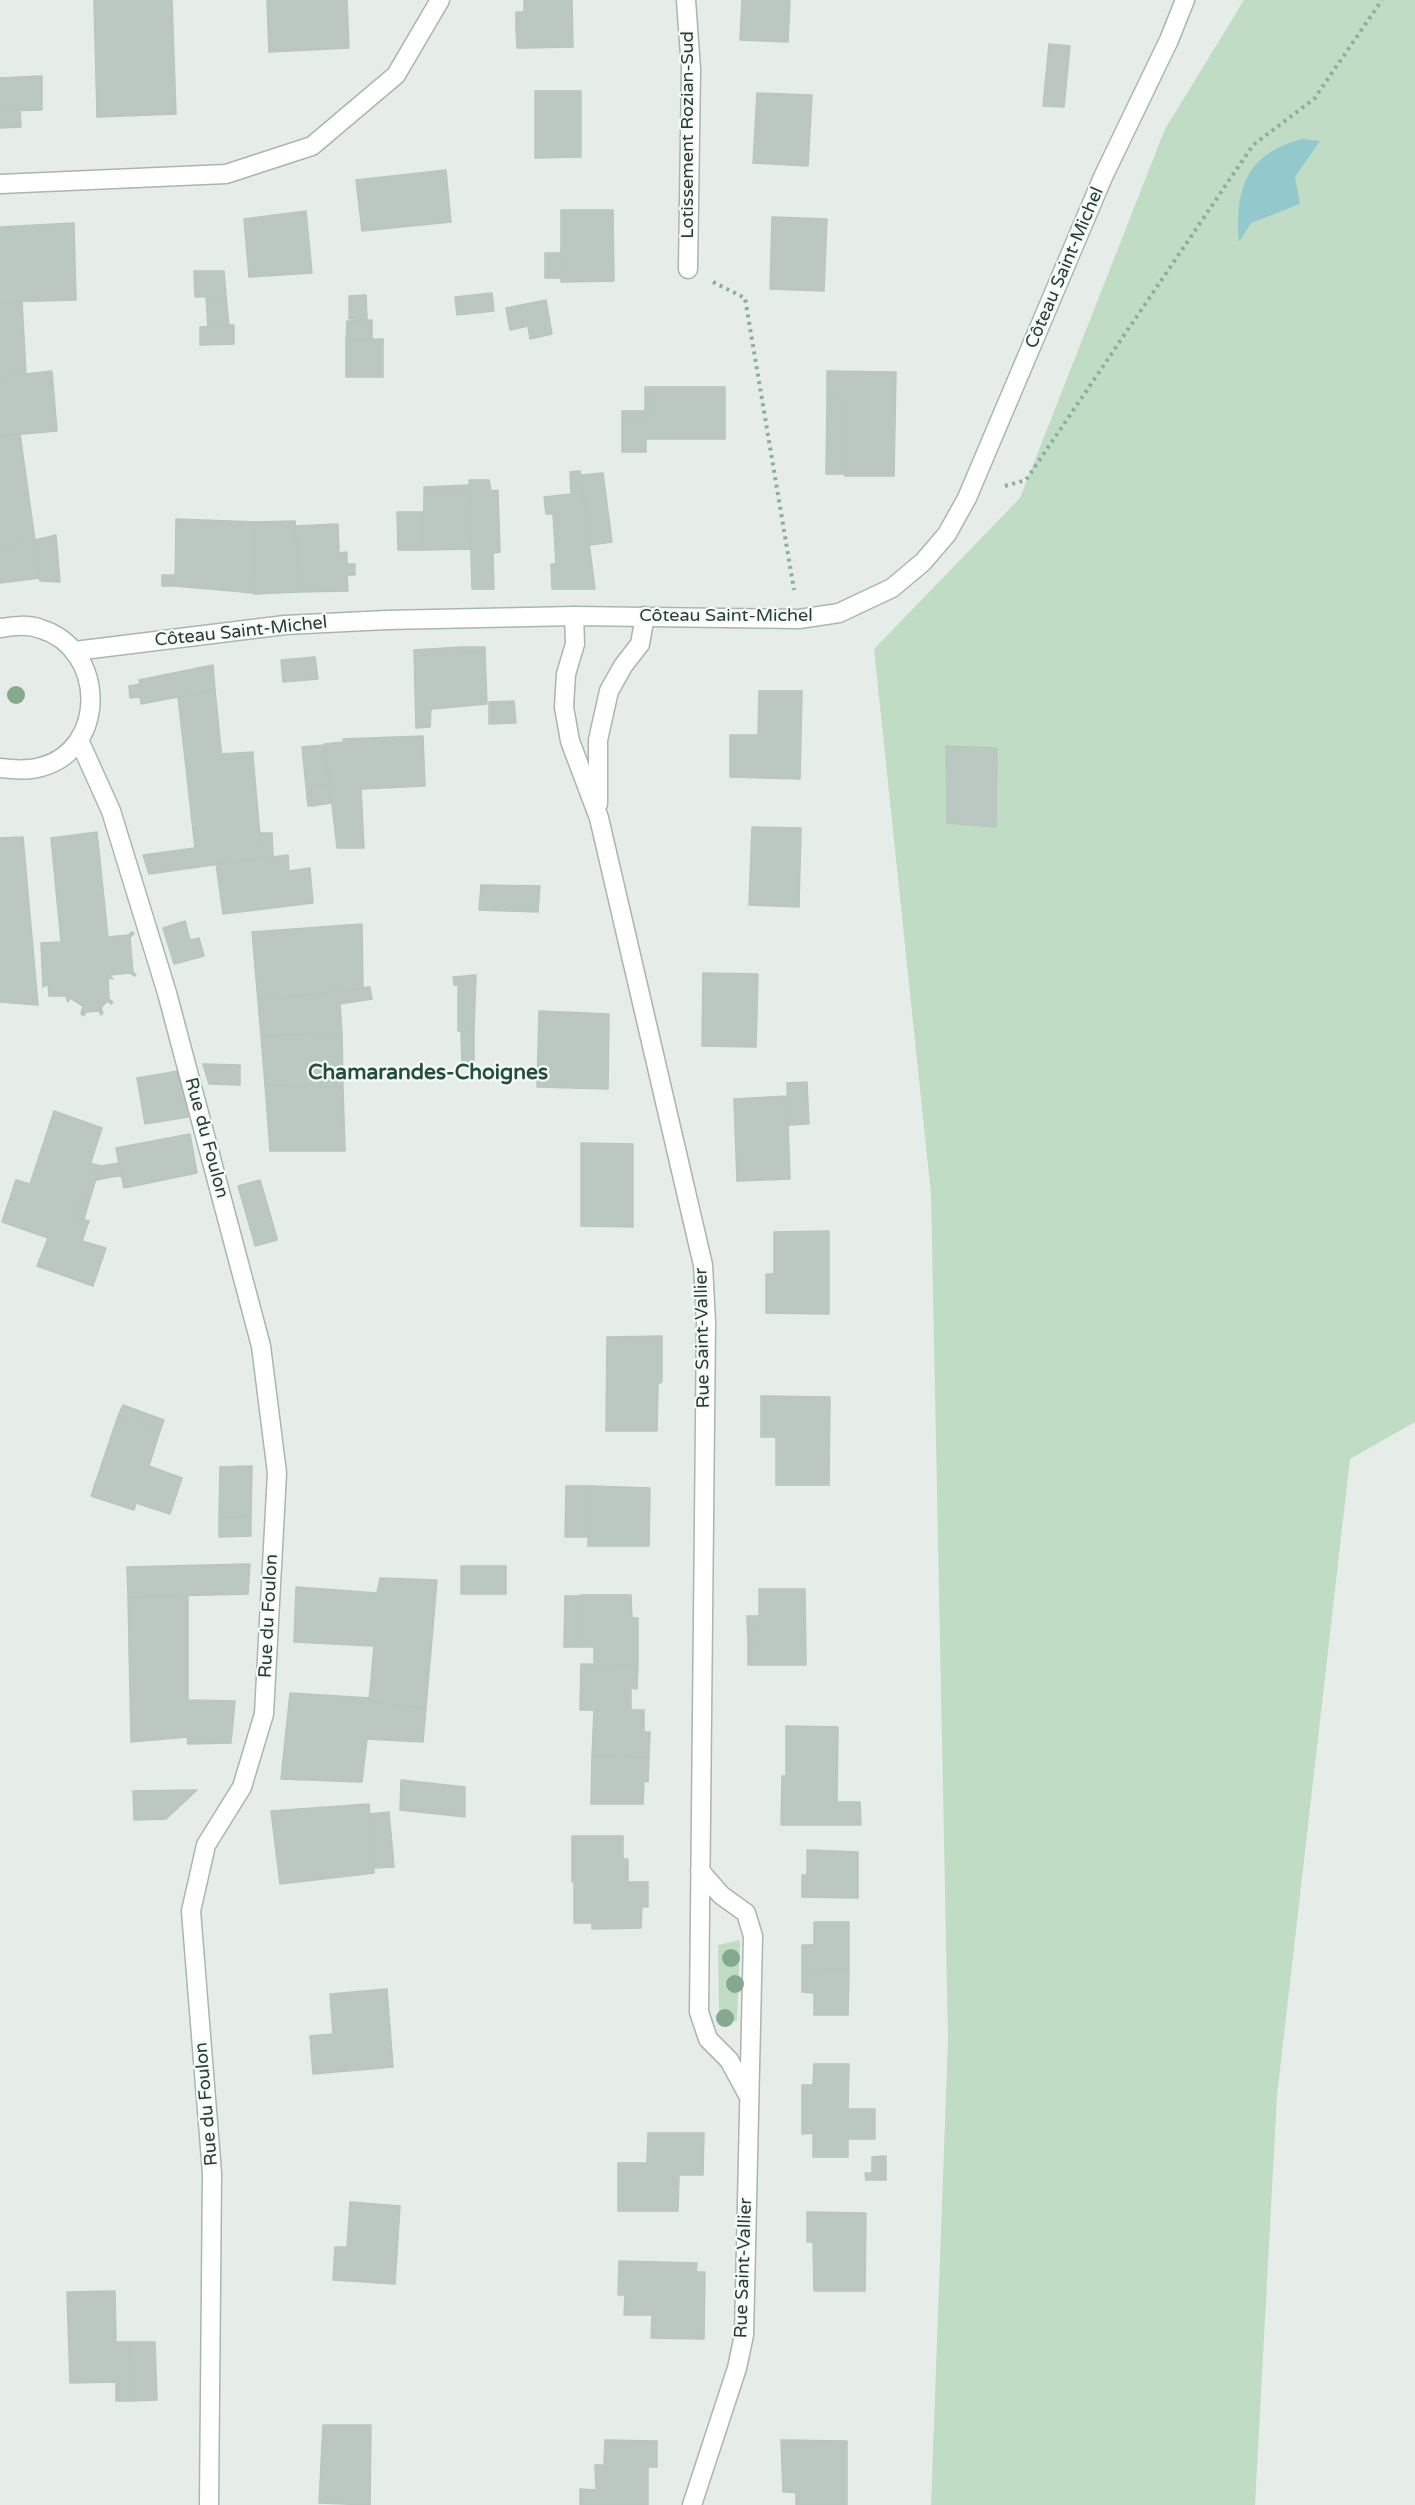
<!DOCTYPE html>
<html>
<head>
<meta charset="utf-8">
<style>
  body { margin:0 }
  canvas { display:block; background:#e6ede9 }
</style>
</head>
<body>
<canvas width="1415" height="2505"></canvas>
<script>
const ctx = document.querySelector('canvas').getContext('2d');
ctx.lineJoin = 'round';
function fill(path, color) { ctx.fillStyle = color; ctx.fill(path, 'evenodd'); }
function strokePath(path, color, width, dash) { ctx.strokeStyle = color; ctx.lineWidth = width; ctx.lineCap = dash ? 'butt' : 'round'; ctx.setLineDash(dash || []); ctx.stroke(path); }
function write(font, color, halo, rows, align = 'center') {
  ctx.font = font + ' "Varela Round",sans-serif'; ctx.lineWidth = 4.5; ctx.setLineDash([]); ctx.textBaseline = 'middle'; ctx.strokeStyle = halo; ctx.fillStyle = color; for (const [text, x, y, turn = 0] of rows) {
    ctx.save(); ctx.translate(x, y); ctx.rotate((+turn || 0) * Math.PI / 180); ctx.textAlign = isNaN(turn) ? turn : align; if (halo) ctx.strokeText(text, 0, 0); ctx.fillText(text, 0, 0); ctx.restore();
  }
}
fill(new Path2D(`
  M 1244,0 L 1415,0 L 1415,1422 L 1350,1459 L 1277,2096 L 1255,2505 L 931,2505 L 948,2040 L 931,1194 L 874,649 L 1020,498 L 1165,129 Z
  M 740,1940 L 737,2021 L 719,2023 L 718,1945 Z`), '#c1dcc5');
fill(new Path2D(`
  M 1302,139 L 1320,141 L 1295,177 L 1300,204 L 1251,223 L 1239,242 C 1235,188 1246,154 1302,139 Z`), '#93c9cd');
const building = new Path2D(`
  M 94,0 L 172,0 L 176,114 L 97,117 Z
  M 267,0 L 347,0 L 349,48 L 269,52 Z
  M 524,0 L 572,0 L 573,47 L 525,48 L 525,27 L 516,27 L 516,12 L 524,12 Z
  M 742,0 L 790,0 L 788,42 L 740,40 Z
  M 516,27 L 525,27 L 525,48 L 517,48 Z
  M 1049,44 L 1070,46 L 1064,107 L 1043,106 Z
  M 42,76 L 42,110 L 0,111 L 0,78 Z
  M 535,91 L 581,91 L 581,157 L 535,158 Z
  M 757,93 L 812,95 L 808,166 L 753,163 Z
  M 20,110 L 21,127 L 0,128 L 0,111 Z
  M 446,170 L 451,222 L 362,231 L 356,180 Z
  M 561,210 L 613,210 L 614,281 L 561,282 Z
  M 306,211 L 312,273 L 249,277 L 244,219 Z
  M 772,217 L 827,219 L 824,291 L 770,289 Z
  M 74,223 L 76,300 L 0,302 L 0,227 Z
  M 545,253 L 561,253 L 561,278 L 545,278 Z
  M 194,271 L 224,271 L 226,296 L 195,297 Z
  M 492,293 L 494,311 L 457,315 L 455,297 Z
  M 366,295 L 367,319 L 349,319 L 349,296 Z
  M 206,296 L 226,296 L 229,326 L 208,327 Z
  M 546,300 L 552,334 L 530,339 L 528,326 L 510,330 L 506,308 Z
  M 22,301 L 26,374 L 0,377 L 0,302 Z
  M 372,320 L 372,340 L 346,340 L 347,321 Z
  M 234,325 L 234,344 L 200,345 L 200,327 Z
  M 383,339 L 383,377 L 346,377 L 346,340 Z
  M 52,371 L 57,431 L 0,436 L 0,377 Z
  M 827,371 L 896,372 L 894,476 L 845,476 L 846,400 L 827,399 Z
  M 645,387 L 652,387 L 652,417 L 645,417 Z
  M 652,387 L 725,387 L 725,439 L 646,439 L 646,452 L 622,452 L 622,417 L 652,417 Z
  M 827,399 L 846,400 L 845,474 L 826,474 Z
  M 622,411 L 645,411 L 645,417 L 622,417 Z
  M 20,434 L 35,540 L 0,547 L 0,436 Z
  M 580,471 L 595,589 L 552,589 L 551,564 L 556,564 L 553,514 L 546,514 L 544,497 L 571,494 L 570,472 Z
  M 603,473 L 612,542 L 590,545 L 581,475 Z
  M 469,480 L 489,480 L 491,491 L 498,490 L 500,552 L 493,553 L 494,589 L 472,589 Z
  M 469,485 L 469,495 L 424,495 L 424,487 Z
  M 424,495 L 469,495 L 471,549 L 423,550 Z
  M 397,512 L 423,512 L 423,550 L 398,550 Z
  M 176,519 L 256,522 L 254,593 L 175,586 Z
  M 295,521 L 299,592 L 254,594 L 256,522 Z
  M 338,524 L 339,553 L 347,552 L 347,564 L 355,564 L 355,575 L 347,575 L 348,591 L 299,592 L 295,526 Z
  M 56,535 L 60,582 L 40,581 L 35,540 Z
  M 35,540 L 40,578 L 0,583 L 0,547 Z
  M 162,575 L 175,575 L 175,586 L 162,586 Z
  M 461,647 L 460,653 L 485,652 L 487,704 L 431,709 L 430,727 L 416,728 L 414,650 Z
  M 461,647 L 485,647 L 485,652 L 460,653 Z
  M 315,657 L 318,679 L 283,682 L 281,660 Z
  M 213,665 L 215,690 L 141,704 L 140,697 L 130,698 L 129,686 L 140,684 L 139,680 Z
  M 215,690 L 222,759 L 253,757 L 262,858 L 149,874 L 143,855 L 195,848 L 178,697 Z
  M 759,691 L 802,691 L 800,779 L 730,777 L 730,735 L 758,735 Z
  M 514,701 L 516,723 L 489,724 L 489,702 Z
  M 423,736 L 425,786 L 361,789 L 364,848 L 337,848 L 325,744 L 343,742 L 343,739 Z
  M 325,745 L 329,784 L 311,787 L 312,806 L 308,806 L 302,747 Z
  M 946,746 L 997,748 L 996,827 L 947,823 Z
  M 253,752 L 253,757 L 222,759 L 221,754 Z
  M 329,784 L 331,803 L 312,806 L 311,787 Z
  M 752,827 L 801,828 L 799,907 L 749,905 Z
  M 97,832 L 108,937 L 129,935 L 131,932 L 134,933 L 130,938 L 133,972 L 136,975 L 135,976 L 130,973 L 109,975 L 113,979 L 108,978 L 109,999 L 113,1002 L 111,1004 L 107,1001 L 101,1008 L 103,1013 L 101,1015 L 99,1011 L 86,1012 L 84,1016 L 81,1014 L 83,1006 L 70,998 L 68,1002 L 66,996 L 49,996 L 48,984 L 43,987 L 41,943 L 61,942 L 51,838 Z
  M 260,833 L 272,833 L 273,857 L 262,858 Z
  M 23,837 L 38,1005 L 0,1002 L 0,838 Z
  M 288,855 L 289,871 L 310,868 L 313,903 L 223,914 L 216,864 Z
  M 481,885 L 540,886 L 538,912 L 479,910 Z
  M 185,921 L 190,940 L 199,938 L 204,956 L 174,964 L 163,928 Z
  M 362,924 L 363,988 L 258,1001 L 252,932 Z
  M 703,973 L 758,974 L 756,1047 L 702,1046 Z
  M 476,975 L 474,1031 L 458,1031 L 458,985 L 454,985 L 453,977 Z
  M 370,987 L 372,999 L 340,1004 L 342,1033 L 261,1036 L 258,1001 Z
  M 539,1011 L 609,1014 L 608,1089 L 537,1087 Z
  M 461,1031 L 474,1031 L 474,1067 L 462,1068 Z
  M 342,1033 L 343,1087 L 265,1085 L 261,1036 Z
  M 203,1064 L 240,1065 L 240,1085 L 209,1084 Z
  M 178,1071 L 188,1117 L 145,1124 L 137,1078 Z
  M 807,1082 L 809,1124 L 788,1125 L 787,1083 Z
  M 265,1085 L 343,1087 L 345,1151 L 270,1151 Z
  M 787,1096 L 790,1179 L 737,1181 L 734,1099 Z
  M 54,1111 L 102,1128 L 89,1168 L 98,1172 L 89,1202 L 79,1198 L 73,1216 L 89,1221 L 82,1241 L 106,1248 L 93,1286 L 37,1266 L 48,1238 L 2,1222 L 16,1180 L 30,1184 Z
  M 190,1134 L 197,1173 L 124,1188 L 116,1148 Z
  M 581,1143 L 633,1144 L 633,1227 L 581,1226 Z
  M 90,1163 L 101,1166 L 119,1163 L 122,1175 L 96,1180 L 98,1172 L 89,1168 Z
  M 260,1180 L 277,1238 L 253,1238 L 238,1186 Z
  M 79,1198 L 89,1202 L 84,1219 L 73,1216 Z
  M 829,1231 L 829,1314 L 766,1313 L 766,1274 L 774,1274 L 774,1232 Z
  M 253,1238 L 277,1238 L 277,1240 L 255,1246 Z
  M 662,1336 L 662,1382 L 658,1384 L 657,1431 L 606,1431 L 607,1337 Z
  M 761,1396 L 830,1397 L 829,1485 L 776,1485 L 776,1437 L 761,1437 Z
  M 123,1405 L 164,1420 L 160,1431 L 118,1416 Z
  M 118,1416 L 160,1431 L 149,1466 L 182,1478 L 170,1514 L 136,1503 L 134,1510 L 91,1496 Z
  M 252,1466 L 251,1516 L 219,1518 L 220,1467 Z
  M 566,1486 L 589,1486 L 589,1537 L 565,1537 Z
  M 589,1486 L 650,1488 L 649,1546 L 588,1546 Z
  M 251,1516 L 251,1536 L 219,1537 L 219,1518 Z
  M 250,1564 L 248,1594 L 128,1597 L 127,1567 Z
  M 461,1566 L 506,1566 L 506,1594 L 461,1594 Z
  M 380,1578 L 437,1580 L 426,1708 L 369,1702 L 374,1646 L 294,1642 L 296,1587 L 377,1593 Z
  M 759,1589 L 805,1589 L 806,1665 L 748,1665 L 748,1641 L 759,1640 Z
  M 580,1595 L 631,1595 L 632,1618 L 638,1618 L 638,1665 L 594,1664 L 594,1641 L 580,1641 Z
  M 188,1596 L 188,1700 L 235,1701 L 231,1743 L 188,1744 L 187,1737 L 131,1742 L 128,1597 Z
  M 565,1596 L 580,1596 L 580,1641 L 594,1641 L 594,1647 L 564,1647 Z
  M 747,1616 L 759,1616 L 759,1640 L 748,1641 Z
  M 581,1664 L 638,1665 L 637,1689 L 631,1688 L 631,1710 L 580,1710 Z
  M 290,1693 L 370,1698 L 369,1702 L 426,1708 L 423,1742 L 367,1739 L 362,1782 L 281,1779 Z
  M 594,1710 L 644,1710 L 644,1732 L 650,1732 L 649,1757 L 592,1756 Z
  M 786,1726 L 838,1727 L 837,1802 L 860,1802 L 861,1825 L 781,1825 L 782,1776 L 786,1776 Z
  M 592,1756 L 649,1757 L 648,1782 L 644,1781 L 643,1804 L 591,1804 Z
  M 401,1780 L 465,1787 L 465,1817 L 400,1810 Z
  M 197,1790 L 166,1819 L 134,1820 L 133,1791 Z
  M 369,1804 L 374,1873 L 280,1884 L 271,1811 Z
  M 389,1812 L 394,1867 L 374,1868 L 370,1814 Z
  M 572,1836 L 623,1836 L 623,1859 L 628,1859 L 628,1882 L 572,1882 Z
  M 807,1850 L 858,1852 L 858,1898 L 802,1897 L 802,1875 L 807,1875 Z
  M 574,1882 L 648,1882 L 648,1907 L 642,1907 L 641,1928 L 592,1929 L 592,1923 L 574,1923 Z
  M 814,1922 L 849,1922 L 849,1969 L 802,1968 L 802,1945 L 814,1945 Z
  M 802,1968 L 849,1969 L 848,2015 L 814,2015 L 814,1993 L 802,1992 Z
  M 387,1989 L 393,2067 L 313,2074 L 310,2036 L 333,2034 L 330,1994 Z
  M 814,2064 L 849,2064 L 848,2109 L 802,2109 L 802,2085 L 813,2085 Z
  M 802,2109 L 848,2109 L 848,2157 L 813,2157 L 813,2133 L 802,2134 Z
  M 848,2109 L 875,2109 L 875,2139 L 848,2139 Z
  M 648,2133 L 704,2133 L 703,2175 L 679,2175 L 678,2211 L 618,2211 L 618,2163 L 647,2163 Z
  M 886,2156 L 886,2180 L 866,2180 L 865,2173 L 872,2173 L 872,2157 Z
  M 350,2202 L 400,2206 L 395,2284 L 333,2280 L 335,2247 L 347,2247 Z
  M 807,2212 L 866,2213 L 865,2291 L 814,2291 L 813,2242 L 807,2242 Z
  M 619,2261 L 697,2263 L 696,2272 L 705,2272 L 704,2339 L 651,2338 L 652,2315 L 624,2315 L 625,2295 L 618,2295 Z
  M 115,2291 L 116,2342 L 129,2342 L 131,2401 L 116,2401 L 116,2382 L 70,2383 L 67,2292 Z
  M 129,2342 L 155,2342 L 157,2400 L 131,2401 Z
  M 323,2425 L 371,2425 L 370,2505 L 319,2503 Z
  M 605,2440 L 657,2441 L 657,2467 L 648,2467 L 648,2505 L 580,2505 L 580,2489 L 596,2490 L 595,2465 L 604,2465 Z
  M 781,2440 L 847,2441 L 847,2505 L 805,2505 L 805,2493 L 783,2492 Z
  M 796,2493 L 805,2493 L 805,2505 L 796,2505 Z`);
fill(building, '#bbc8c2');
strokePath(building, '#b8c6bf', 1.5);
const street = new Path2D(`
  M 686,0 L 691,69 L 688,269
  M 0,184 L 226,174 L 312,146 L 396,75 L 440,0
  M 574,616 L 575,644 L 566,674 L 564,707 L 570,741 L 599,818 L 703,1265 L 706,1322 L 699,2012 L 708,2039 L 729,2060 L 748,2095
  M 598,804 L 598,740 L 609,691 L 623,666 L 640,644 L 645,616
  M 692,2505 L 737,2368 L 744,2335 L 753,1936 L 746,1913 L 721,1895 L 700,1871`);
const secondary = new Path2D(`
  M 0,628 C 14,626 28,624 41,629 C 106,649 108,749 41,767 C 27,771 14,770 0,768
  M 75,651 L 285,625 L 387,620 L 574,616 L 799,619 L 839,613 L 892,588 L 923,562 L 947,534 L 967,498 L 1103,177 L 1169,40 L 1185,0
  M 79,740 L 111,811 L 167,993 L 261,1346 L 277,1473 L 264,1714 L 242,1787 L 206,1845 L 191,1911 L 212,2173 L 209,2505`);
strokePath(street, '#a9b5af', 21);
strokePath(secondary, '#a5b8b0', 21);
strokePath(new Path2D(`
  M 713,282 L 745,298 L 794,590
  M 1005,486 L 1026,480 L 1253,145 L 1314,99 L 1382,0`), '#89ae9f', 4, [3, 4.5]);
strokePath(street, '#fff', 18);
strokePath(secondary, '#fff', 18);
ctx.fillStyle = '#84a98f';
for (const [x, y] of [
  [16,695],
  [731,1958],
  [735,1984],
  [725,2018]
]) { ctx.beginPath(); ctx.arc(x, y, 9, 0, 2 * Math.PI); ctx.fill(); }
write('18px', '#263e35', '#f6faf8', [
  ["Lotissement Rozian-Sud",688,135,-90],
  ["Côteau Saint-Michel",1065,268,-67],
  ["Côteau Saint-Michel",726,616],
  ["Côteau Saint-Michel",241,632,-6],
  ["Rue du Foulon",206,1138,75],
  ["Rue Saint-Vallier",703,1338,-91],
  ["Rue du Foulon",269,1616,-87],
  ["Rue du Foulon",207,2104,-95],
  ["Rue Saint-Vallier",744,2268,-88]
]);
write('bold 21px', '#234e40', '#f6faf8', [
  ["Chamarandes-Choignes",428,1073]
]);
</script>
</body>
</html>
